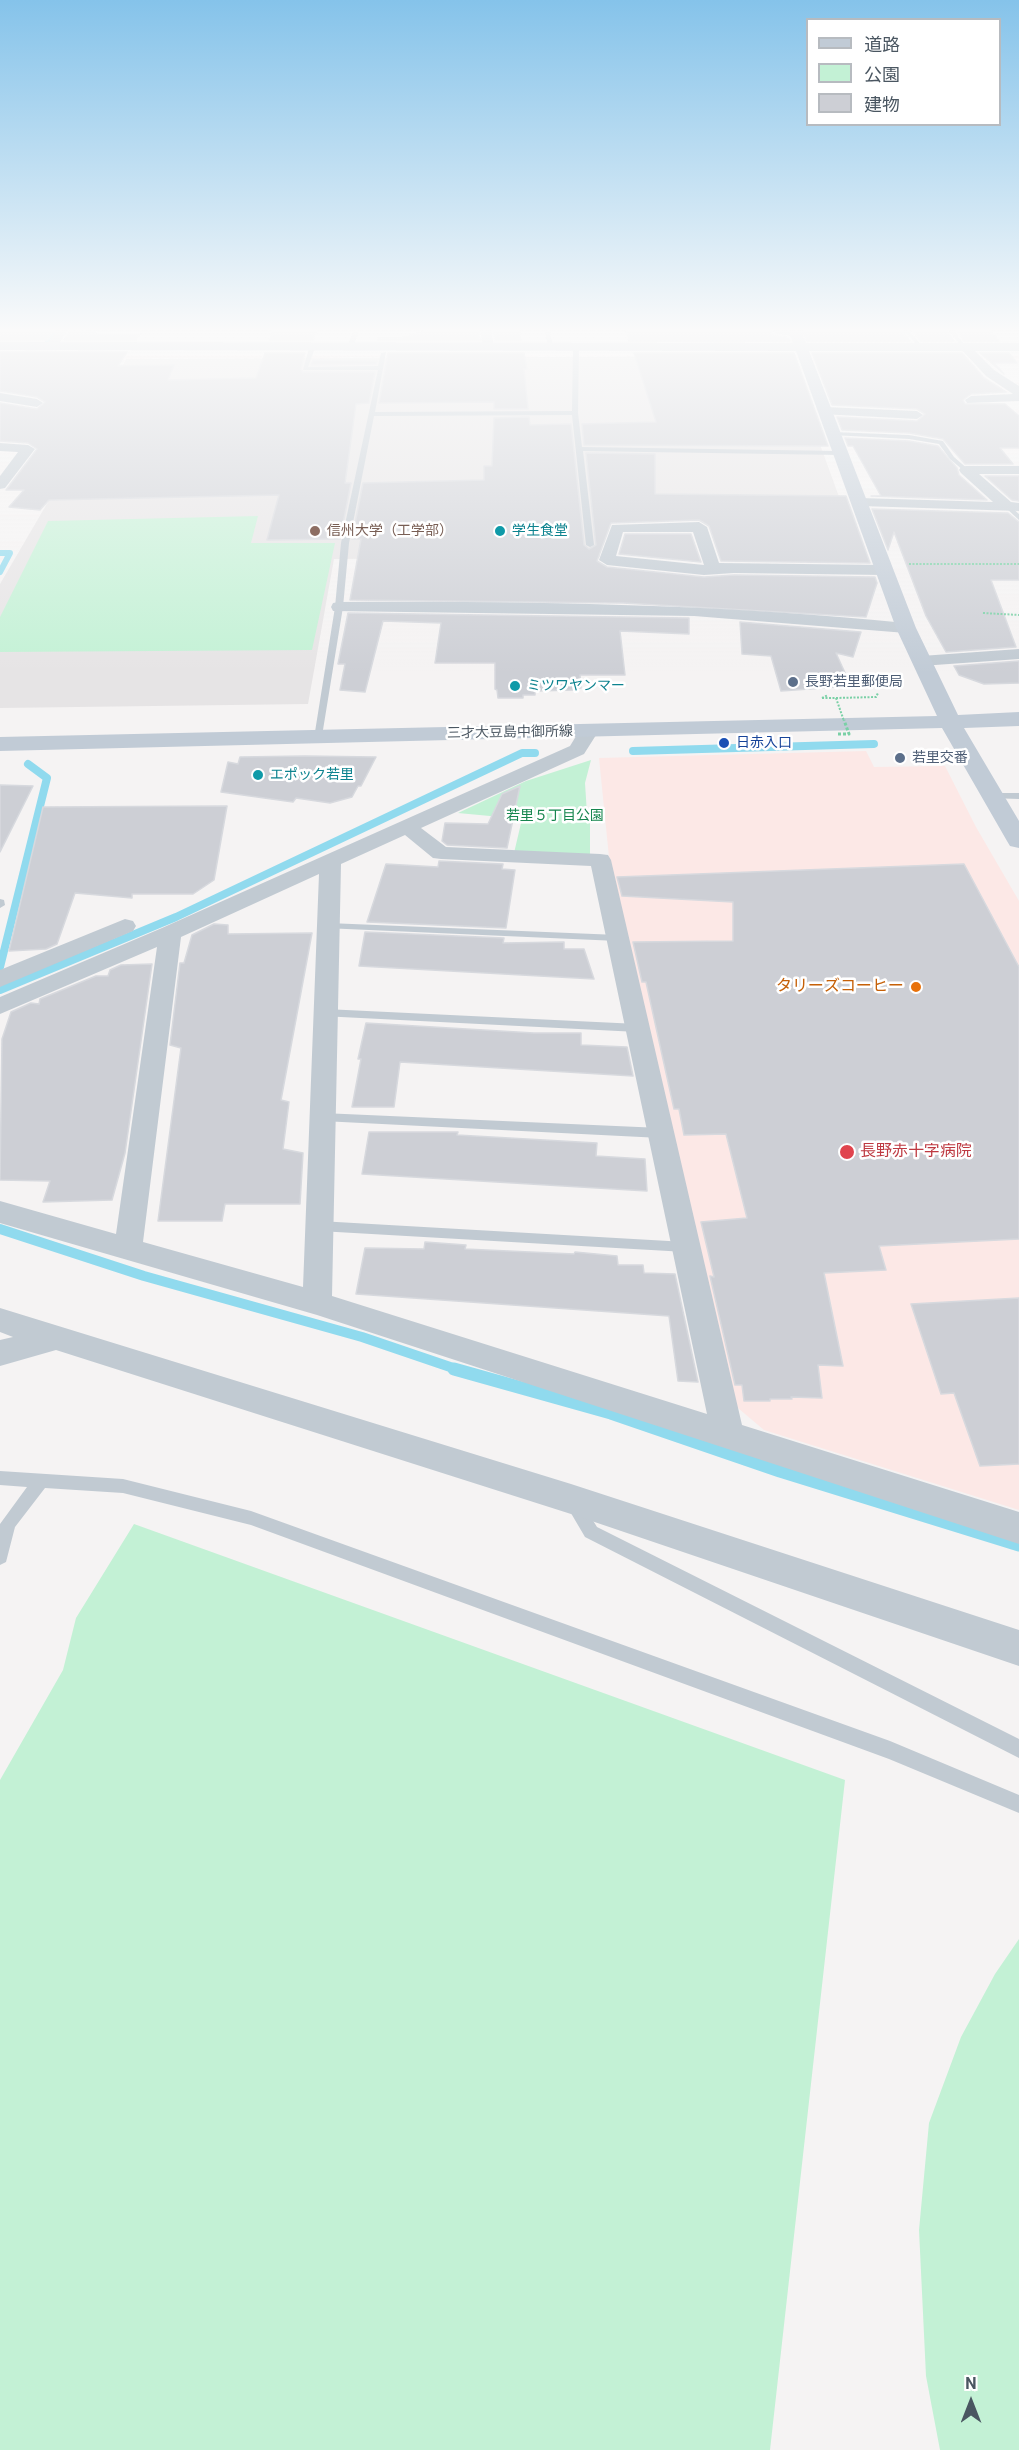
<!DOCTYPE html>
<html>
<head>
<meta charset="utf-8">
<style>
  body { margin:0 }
  #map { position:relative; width:1019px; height:2450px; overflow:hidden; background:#f5f3f3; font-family:Roboto,"Noto Sans JP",sans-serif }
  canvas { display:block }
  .legend { position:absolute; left:806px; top:18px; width:195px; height:108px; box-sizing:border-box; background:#fff; border:2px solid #b7bbc0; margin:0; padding:8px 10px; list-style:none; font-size:18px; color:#4a5661 }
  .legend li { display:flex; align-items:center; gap:12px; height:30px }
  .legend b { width:30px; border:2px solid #b7bbc0 }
  .north { position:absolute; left:941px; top:2372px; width:60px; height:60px; -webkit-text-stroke:4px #fff; paint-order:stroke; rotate:0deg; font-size:16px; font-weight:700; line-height:24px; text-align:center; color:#4a5661 }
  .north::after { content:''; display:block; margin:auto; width:21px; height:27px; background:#4a5661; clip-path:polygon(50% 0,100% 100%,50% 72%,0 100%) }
</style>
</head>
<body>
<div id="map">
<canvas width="1019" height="2450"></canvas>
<ul class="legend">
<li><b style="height:8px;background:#c1cbd6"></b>道路</li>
<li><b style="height:16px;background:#c3f1d5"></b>公園</li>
<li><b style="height:16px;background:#cdcfd5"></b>建物</li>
</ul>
<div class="north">N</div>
</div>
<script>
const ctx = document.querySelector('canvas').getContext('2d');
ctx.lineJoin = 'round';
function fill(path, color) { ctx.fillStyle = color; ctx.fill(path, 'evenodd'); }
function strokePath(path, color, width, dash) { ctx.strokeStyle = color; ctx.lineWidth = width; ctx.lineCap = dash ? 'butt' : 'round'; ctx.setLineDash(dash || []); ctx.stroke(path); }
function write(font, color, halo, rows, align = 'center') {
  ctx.font = font + ' Roboto,"Noto Sans JP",sans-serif'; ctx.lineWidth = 5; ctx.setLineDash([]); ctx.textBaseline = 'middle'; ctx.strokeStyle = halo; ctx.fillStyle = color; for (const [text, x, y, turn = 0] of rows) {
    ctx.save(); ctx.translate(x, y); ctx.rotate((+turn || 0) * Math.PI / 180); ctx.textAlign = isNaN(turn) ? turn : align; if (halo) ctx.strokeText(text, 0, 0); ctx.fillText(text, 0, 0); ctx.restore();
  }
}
fill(new Path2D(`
  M 725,356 L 797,381 L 842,505 L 600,506 L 600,557 L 334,559 L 308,704 L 0,708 L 0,584 L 52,495 L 126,359 Z`), '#e6e4e5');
fill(new Path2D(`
  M 866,751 L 874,767 L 945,766 L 976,827 L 1019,901 L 1019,1510 L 764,1430 L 732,1403 L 609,857 L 599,758 Z`), '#fce8e6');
fill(new Path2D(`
  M 258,516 L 251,543 L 335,543 L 312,650 L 0,652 L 0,617 L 48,521 Z
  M 591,760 L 585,783 L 587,814 L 590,820 L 590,854 L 514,853 L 522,819 L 458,813 L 526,781 Z
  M 134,1524 L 845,1780 L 770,2450 L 0,2450 L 0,1780 L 63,1670 L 76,1618 Z
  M 1019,1939 L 1019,2450 L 940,2450 L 926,2376 L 919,2230 L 929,2123 L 961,2037 L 995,1974 Z`), '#c3f1d5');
strokePath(new Path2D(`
  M 47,341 L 54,331`), '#90daee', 4.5);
strokePath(new Path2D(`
  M 0,553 L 10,553 L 0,572`), '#90daee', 6);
strokePath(new Path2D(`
  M 633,751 L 874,744
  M 0,967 L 47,778 L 28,764
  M 0,990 L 176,917 L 522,753 L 535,753`), '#90daee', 8);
strokePath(new Path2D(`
  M 0,1229 L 144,1276 L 362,1337 L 459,1370`), '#90daee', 10);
strokePath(new Path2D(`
  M 454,1369 L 611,1413 L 780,1471 L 1019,1545`), '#90daee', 13);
const building = new Path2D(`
  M 0,331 L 53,331 L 47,340 L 0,340 Z
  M 69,331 L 96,332 L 95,334 L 140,334 L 136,340 L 64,340 Z
  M 273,331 L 316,331 L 313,340 L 269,340 Z
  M 426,331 L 478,331 L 480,340 L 377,340 L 377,338 L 400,338 Z
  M 493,331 L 519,331 L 521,340 L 495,340 Z
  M 626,331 L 771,331 L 773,335 L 788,338 L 790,341 L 629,341 Z
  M 803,331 L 902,331 L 910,341 L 807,341 Z
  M 912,331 L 947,331 L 954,341 L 921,341 Z
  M 957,331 L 990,331 L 999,341 L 964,341 Z
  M 0,352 L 127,352 L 118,366 L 174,365 L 168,380 L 256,378 L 265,353 L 305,353 L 301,369 L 303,372 L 375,372 L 369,403 L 356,404 L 345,483 L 351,483 L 340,539 L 267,540 L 279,495 L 49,500 L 40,510 L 9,507 L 24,490 L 6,490 L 37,449 L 28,443 L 0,441 L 0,403 L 37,409 L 45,402 L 37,397 L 0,391 Z
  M 388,353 L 524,353 L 527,369 L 524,369 L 528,409 L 494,409 L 494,402 L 379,403 Z
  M 634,353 L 794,353 L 828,446 L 584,445 L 582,424 L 656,422 Z
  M 812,353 L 962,353 L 984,378 L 1006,392 L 971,394 L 963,400 L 965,404 L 1005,404 L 1019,416 L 1019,448 L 1000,448 L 1013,464 L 965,464 L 943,439 L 909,433 L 842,430 L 837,417 L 917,421 L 925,414 L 917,409 L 832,405 Z
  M 980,353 L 1009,353 L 1017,363 L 994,363 L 1004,374 Z
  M 313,360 L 377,361 L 376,364 L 311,365 Z
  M 529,417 L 530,425 L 571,424 L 584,545 L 589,549 L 596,545 L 586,453 L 655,454 L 655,494 L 846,496 L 870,563 L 721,561 L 709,526 L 699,520 L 611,523 L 597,561 L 607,567 L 704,577 L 734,575 L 875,577 L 877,583 L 866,617 L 623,603 L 350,600 L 361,539 L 352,539 L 363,483 L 484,480 L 484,466 L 492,466 L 494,418 Z
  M 845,438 L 909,441 L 938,446 L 957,468 L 959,475 L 987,500 L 871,496 L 881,496 L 853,446 L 848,446 Z
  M 985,476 L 1019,476 L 1019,501 L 1012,500 Z
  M 872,509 L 1008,513 L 1019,522 L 1019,580 L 991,580 L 1016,647 L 946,652 L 926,616 L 894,532 L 888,550 Z
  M 625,534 L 691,534 L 701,562 L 619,554 Z
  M 348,613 L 689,618 L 689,634 L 620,631 L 625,675 L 580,675 L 581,688 L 573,688 L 574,690 L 535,691 L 535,695 L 523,695 L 523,698 L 498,698 L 497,690 L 495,689 L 495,663 L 435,663 L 441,623 L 383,621 L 365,692 L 340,690 L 345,664 L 338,664 Z
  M 740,622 L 861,632 L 853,657 L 836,653 L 851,686 L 781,691 L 771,656 L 742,654 Z
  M 1019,661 L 1019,683 L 984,684 L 959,675 L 954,666 Z
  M 240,757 L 305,756 L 376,757 L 361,786 L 358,786 L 352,797 L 330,803 L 296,798 L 293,802 L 221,792 L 228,762 L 238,764 Z
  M 0,785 L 33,786 L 0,852 Z
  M 520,786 L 507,848 L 447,845 L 442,841 L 445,823 L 488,824 L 502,794 Z
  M 227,806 L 214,880 L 193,894 L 132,894 L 132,898 L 75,893 L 57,944 L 46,949 L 9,951 L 43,807 Z
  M 439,861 L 503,864 L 502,869 L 515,870 L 506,928 L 367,922 L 386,864 L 438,867 Z
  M 964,864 L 1019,967 L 1019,1239 L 879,1246 L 886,1270 L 824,1273 L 843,1366 L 818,1365 L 822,1398 L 791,1397 L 792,1399 L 770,1399 L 770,1401 L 744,1401 L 742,1385 L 735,1385 L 710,1276 L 714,1277 L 701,1222 L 747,1218 L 726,1134 L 684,1135 L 679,1109 L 674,1109 L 646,982 L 642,982 L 633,942 L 733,941 L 733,902 L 622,896 L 617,877 Z
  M 214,924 L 228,925 L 228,934 L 312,933 L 281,1100 L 289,1102 L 283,1149 L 303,1153 L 300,1204 L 225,1204 L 222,1221 L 158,1221 L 181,1048 L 170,1045 L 180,963 L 184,963 L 192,935 Z
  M 365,932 L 504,938 L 503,943 L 564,942 L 564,949 L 584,949 L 594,979 L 359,966 Z
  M 152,964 L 125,1153 L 112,1200 L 43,1202 L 50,1181 L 0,1180 L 2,1039 L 11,1012 L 31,1003 L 39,1004 L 40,999 L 96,976 L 108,976 L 110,970 L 121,965 Z
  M 366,1023 L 534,1033 L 581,1033 L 581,1045 L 627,1047 L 633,1076 L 400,1062 L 394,1107 L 352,1107 L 361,1059 L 358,1059 Z
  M 369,1132 L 458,1132 L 457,1135 L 597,1143 L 596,1156 L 645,1159 L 647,1191 L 362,1174 Z
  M 425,1242 L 466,1245 L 465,1249 L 574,1254 L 575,1252 L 617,1256 L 618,1265 L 643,1265 L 644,1273 L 675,1274 L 698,1382 L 678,1381 L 669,1316 L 356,1294 L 365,1248 L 424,1249 Z
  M 1019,1298 L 1019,1464 L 980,1466 L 954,1393 L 941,1394 L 911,1304 Z`);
fill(building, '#cdcfd5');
strokePath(building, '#d7d9de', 1.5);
strokePath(new Path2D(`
  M 909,564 L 1019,564
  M 983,613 L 1019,615
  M 822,698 L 828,695
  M 836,698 L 876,697 L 878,693`), '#7ad0a6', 2, [2, 1.5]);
fill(new Path2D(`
  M 353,331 L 359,331 L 353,348 L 350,350 L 347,348 Z
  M 545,331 L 550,331 L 553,348 L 548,347 Z
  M 904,331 L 909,331 L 924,348 L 920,348 Z
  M 949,331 L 954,331 L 967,348 L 963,348 Z
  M 576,344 L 579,346 L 578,413 L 582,447 L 839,451 L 842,453 L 839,455 L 583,451 L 594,545 L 590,547 L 586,545 L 572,415 L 374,416 L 349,543 L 343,607 L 322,736 L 314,738 L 335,607 L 341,543 L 378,370 L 303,370 L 309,348 L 315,348 L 308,367 L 378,366 L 381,353 L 386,352 L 375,412 L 572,411 L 573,346 Z
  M 833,432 L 909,435 L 943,441 L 954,457 L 969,470 L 964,471 L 950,459 L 939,444 L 909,439 L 831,435 Z
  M 1006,506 L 1010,506 L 1019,514 L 1019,520 L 1006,508 Z
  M 992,793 L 1019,793 L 1019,799 L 989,798 L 987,796 Z
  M 0,899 L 4,900 L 5,905 L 0,908 Z
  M 328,923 L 618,935 L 623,938 L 618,941 L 324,928 L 324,924 Z
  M 325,1009 L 638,1024 L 644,1028 L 638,1032 L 321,1016 L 319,1013 Z
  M 322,1113 L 661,1128 L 667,1133 L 661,1138 L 322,1121 L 316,1117 Z
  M 319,1221 L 686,1242 L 691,1243 L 693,1247 L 691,1251 L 686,1252 L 319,1231 L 314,1230 L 312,1226 L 314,1222 Z
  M 0,1471 L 123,1479 L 251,1511 L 890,1741 L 1019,1795 L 1019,1813 L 889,1759 L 251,1525 L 123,1493 L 45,1488 L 15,1527 L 6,1562 L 0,1565 L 0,1524 L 27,1487 L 0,1485 Z
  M 573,1496 L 579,1498 L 597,1527 L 1019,1739 L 1019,1758 L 585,1537 L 565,1503 L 567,1498 Z`), '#c1cad2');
fill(new Path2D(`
  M 56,331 L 67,331 L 56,348 L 48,348 L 46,346 Z
  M 480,331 L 491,331 L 494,348 L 492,350 L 484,350 Z
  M 773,331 L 798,331 L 803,334 L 797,337 L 775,333 Z
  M 965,344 L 969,345 L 994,370 L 1019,386 L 1019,401 L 967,403 L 965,400 L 971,396 L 1013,394 L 986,376 L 959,347 Z
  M 0,393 L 37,399 L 43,403 L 37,407 L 0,401 Z
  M 825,407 L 917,411 L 923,415 L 917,419 L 820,414 L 819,411 Z
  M 0,443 L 28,445 L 35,449 L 5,488 L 0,489 L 0,476 L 18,452 L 0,451 Z
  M 966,466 L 1019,466 L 1019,474 L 979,474 L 1011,502 L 1019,503 L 1019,511 L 860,506 L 853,502 L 860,498 L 993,502 L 961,473 L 959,470 L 961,467 Z
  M 699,522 L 707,527 L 719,563 L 883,565 L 891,570 L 883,575 L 734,573 L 704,575 L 607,565 L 599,560 L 612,525 ZM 623,532 L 693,532 L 704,565 L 616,556 Z
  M 339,602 C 529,601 717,604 906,623 L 912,624 L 915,628 L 912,632 L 906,633 L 694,616 L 333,611 L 331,607 L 333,603 Z
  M 1019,649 L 1019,659 L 921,666 L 915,665 L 912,661 L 915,657 L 921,656 Z
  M 588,726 L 595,728 L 598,732 L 584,754 L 421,828 L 446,847 L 600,854 L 608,855 L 611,860 L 742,1425 L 1019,1512 L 1019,1544 L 317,1315 L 0,1223 L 0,1201 L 116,1234 L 157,947 L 0,1014 L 0,997 L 162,928 L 570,746 L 581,728 ZM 405,835 L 433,858 L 441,859 L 591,866 L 707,1414 L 332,1296 L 341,864 ZM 319,874 L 303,1287 L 143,1242 L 181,937 Z
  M 125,919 L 133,921 L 136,926 L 133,931 L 0,987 L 0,970 Z
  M 0,1308 L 571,1484 L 1019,1630 L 1019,1666 L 571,1514 L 56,1350 L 0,1366 L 0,1340 L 13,1337 L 0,1332 Z`), '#c1cad2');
fill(new Path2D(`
  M 788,331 L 801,331 L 806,343 L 1019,343 L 1019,351 L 809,351 L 916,628 L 958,715 L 1019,712 L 1019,726 L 964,728 L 1019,821 L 1019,848 L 1010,846 L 1007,841 L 942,728 L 0,751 L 0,737 L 937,716 L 896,628 L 796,351 L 0,350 L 0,342 L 793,343 Z`), '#c1cbd6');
strokePath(new Path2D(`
  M 822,698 L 836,698 L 844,721`), '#7ad0a6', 2, [2, 1.5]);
strokePath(new Path2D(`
  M 838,734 L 849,734 L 844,720`), '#7ad0a6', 3, [3, 2]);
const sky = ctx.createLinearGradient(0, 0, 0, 674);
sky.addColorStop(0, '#85c3ea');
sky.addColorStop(0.49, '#fafafa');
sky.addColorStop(1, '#fafafa00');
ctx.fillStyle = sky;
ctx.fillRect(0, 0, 1019, 674);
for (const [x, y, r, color] of [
  [315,531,6,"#8d6e63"],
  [500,531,6,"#0f9aa8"],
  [793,682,6,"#5c6f8a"],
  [515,686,6,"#0f9aa8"],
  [724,743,6,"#1a4fb4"],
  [900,758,6,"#5c6f8a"],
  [258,775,6,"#0f9aa8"],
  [916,987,6,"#e8710a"],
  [847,1152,8,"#e0444e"]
]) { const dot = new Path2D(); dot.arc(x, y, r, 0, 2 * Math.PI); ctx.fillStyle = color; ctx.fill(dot); strokePath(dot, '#fff', 2); }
write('14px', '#785e54', '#fff', [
  ["信州大学（工学部）",327,531]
], 'left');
write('14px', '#0d838f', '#fff', [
  ["学生食堂",512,531],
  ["ミツワヤンマー",527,686],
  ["エポック若里",270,775]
], 'left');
write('14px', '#4e5e75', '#fff', [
  ["長野若里郵便局",805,682],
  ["若里交番",912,758]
], 'left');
write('14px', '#4a5661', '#fff', [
  ["三才大豆島中御所線",510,733,-1]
]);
write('14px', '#164399', '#fff', [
  ["日赤入口",736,743]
], 'left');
write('14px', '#17864f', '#fff', [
  ["若里５丁目公園",555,816]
]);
write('16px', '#c56008', '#fff', [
  ["タリーズコーヒー",904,987]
], 'right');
write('16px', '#be3a42', '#fff', [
  ["長野赤十字病院",860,1152]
], 'left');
</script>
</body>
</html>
